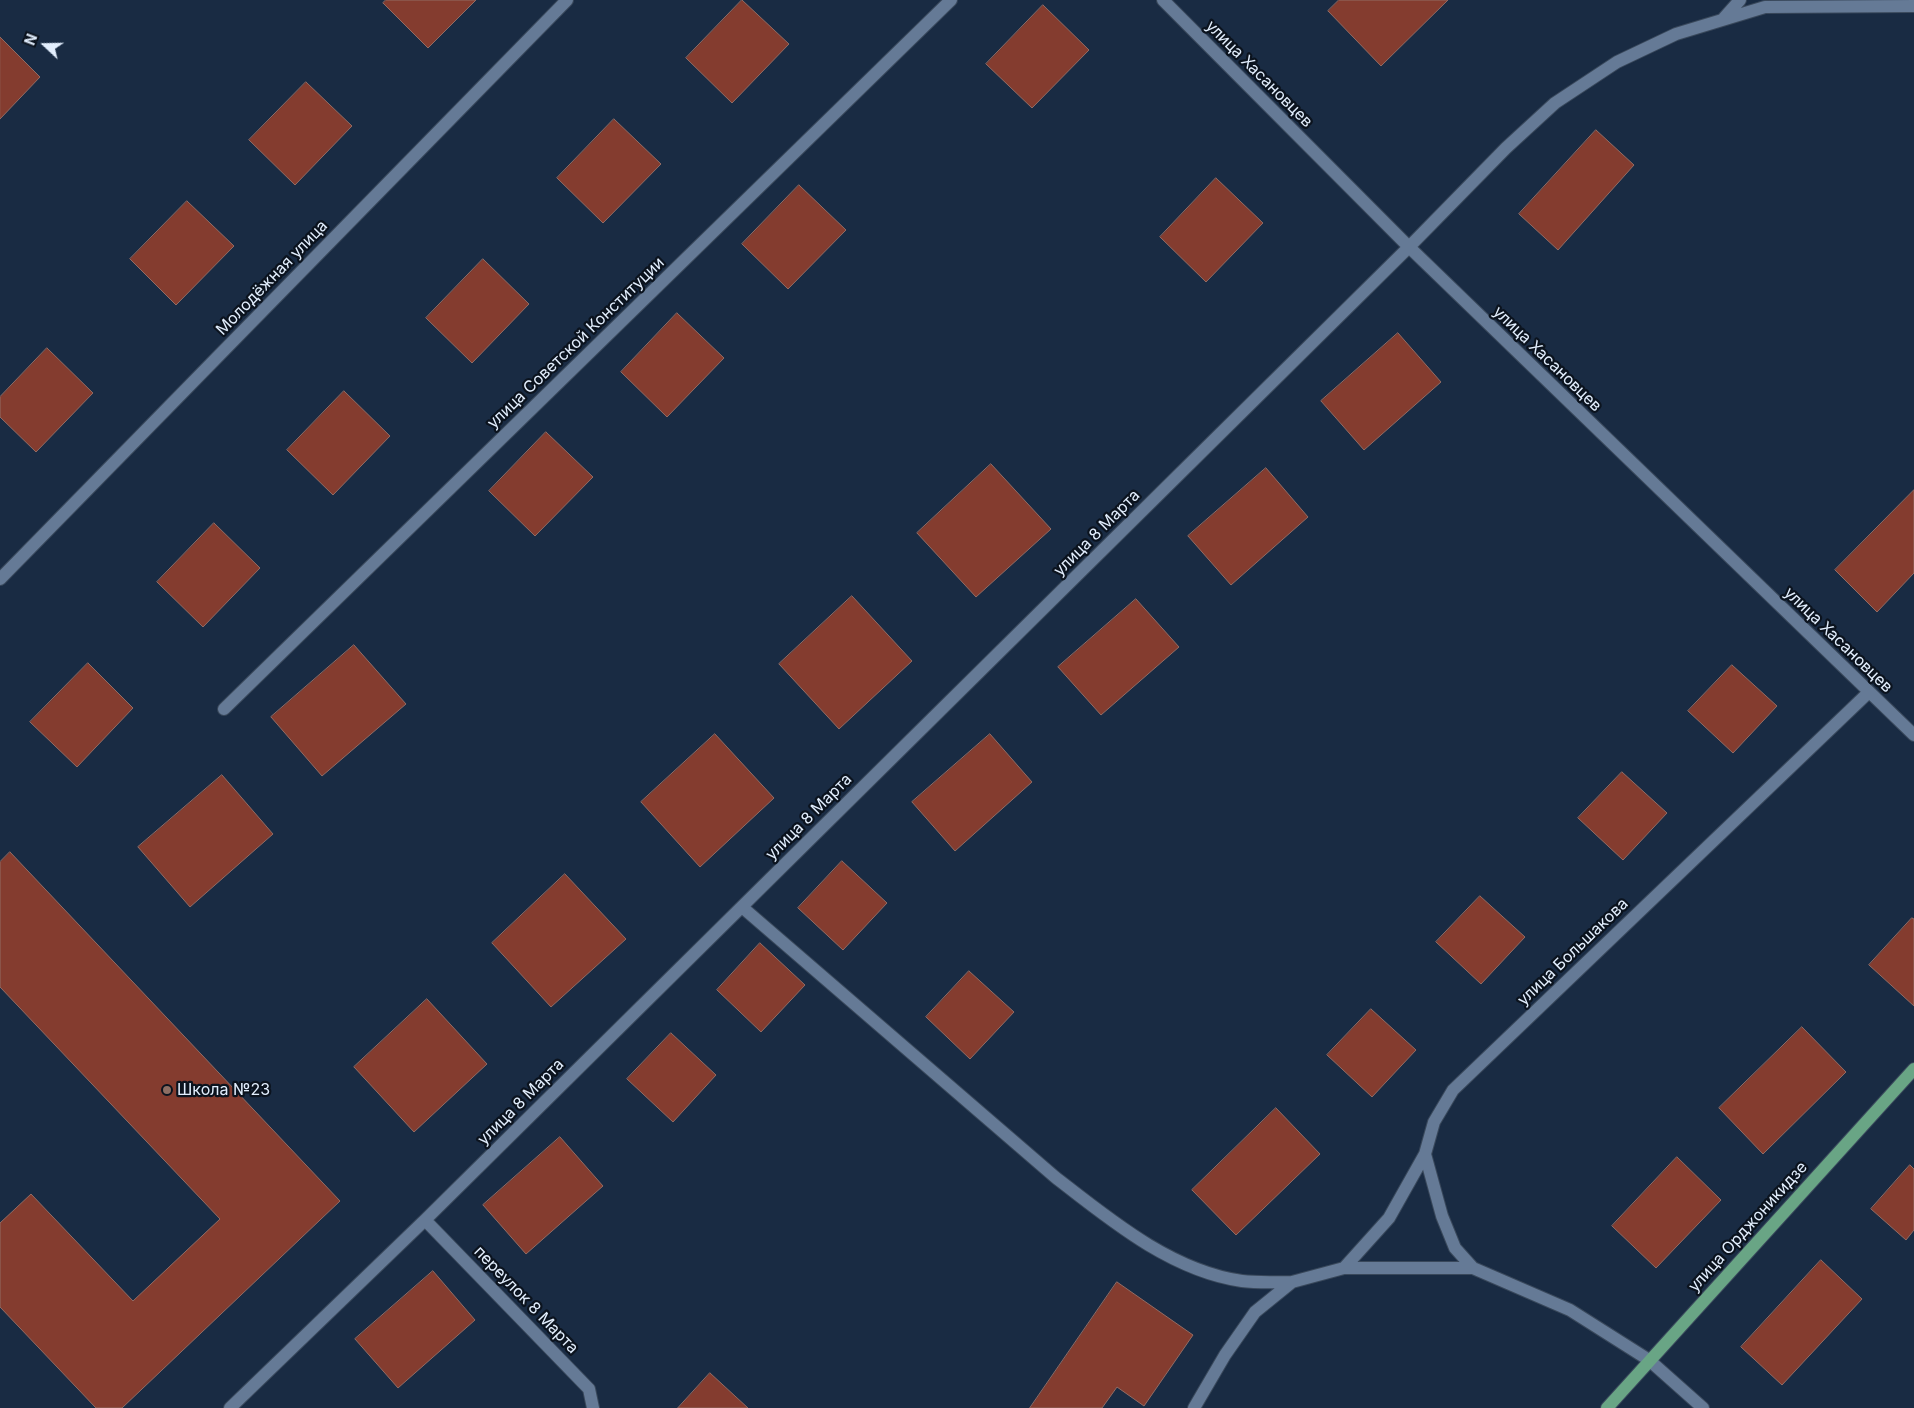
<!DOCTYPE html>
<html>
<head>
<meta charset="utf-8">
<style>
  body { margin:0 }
  #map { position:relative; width:1914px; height:1408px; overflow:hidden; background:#192b43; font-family:Inter,sans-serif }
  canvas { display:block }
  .north { position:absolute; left:20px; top:20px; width:50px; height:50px; -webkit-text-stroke:4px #0b131e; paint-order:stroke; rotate:291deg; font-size:14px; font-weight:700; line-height:20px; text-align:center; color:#e2eefd }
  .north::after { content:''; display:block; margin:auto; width:18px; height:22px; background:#e2eefd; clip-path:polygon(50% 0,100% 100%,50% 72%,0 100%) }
</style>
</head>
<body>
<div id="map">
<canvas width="1914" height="1408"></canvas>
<div class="north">N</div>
</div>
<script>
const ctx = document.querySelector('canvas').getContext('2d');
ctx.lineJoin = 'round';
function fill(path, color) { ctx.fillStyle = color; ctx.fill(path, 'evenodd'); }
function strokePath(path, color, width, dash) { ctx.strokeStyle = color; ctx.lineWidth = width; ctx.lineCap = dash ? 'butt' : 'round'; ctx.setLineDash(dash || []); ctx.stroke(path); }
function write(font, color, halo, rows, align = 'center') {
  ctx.font = font + ' Inter,sans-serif'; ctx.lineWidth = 4.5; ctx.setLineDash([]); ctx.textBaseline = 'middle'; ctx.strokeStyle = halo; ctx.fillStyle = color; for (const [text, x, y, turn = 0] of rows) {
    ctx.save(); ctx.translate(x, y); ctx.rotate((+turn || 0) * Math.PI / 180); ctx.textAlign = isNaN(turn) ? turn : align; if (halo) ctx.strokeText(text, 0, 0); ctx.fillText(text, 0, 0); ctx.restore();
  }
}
const building = new Path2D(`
  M 386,0 L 476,0 L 428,48 L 383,3 Z
  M 742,0 L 789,44 L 732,103 L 686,58 Z
  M 1339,0 L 1448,0 L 1381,66 L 1328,11 Z
  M 1043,5 L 1089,50 L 1032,108 L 986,64 Z
  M 0,37 L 40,77 L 0,119 Z
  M 306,82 L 352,126 L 295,185 L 249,140 Z
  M 614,119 L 661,164 L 603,223 L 557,178 Z
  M 1596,130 L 1634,165 L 1558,250 L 1519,214 Z
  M 1216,178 L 1263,223 L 1206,282 L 1160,237 Z
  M 799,185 L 846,230 L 788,289 L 742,244 Z
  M 187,201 L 234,246 L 176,305 L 130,259 Z
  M 483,259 L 529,304 L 472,363 L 426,318 Z
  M 677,313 L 724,358 L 667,417 L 621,372 Z
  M 1398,333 L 1441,382 L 1364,450 L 1321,401 Z
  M 47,348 L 93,393 L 36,452 L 0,417 L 0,397 Z
  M 344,391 L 390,436 L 333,495 L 287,450 Z
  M 546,432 L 593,477 L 535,536 L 489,491 Z
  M 991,464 L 1051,529 L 976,597 L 917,533 Z
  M 1266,468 L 1308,517 L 1231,585 L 1188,536 Z
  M 1914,490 L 1914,573 L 1877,612 L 1835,570 Z
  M 214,523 L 260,568 L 203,627 L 157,582 Z
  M 852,596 L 912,661 L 839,729 L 779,664 Z
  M 1136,599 L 1179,647 L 1101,715 L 1058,667 Z
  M 354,645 L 406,704 L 322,776 L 271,717 Z
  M 88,663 L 133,708 L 77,767 L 30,722 Z
  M 1732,665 L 1777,706 L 1733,753 L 1688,711 Z
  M 715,734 L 774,798 L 700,867 L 641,802 Z
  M 990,734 L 1032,782 L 955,851 L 912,802 Z
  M 1622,772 L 1667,813 L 1623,860 L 1578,818 Z
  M 222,775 L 273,834 L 190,907 L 138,847 Z
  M 10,852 L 340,1201 L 122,1408 L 96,1408 L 0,1307 L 0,1223 L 31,1194 L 133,1301 L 220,1219 L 0,987 L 0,862 Z
  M 842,861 L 887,903 L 843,950 L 798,908 Z
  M 565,874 L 626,939 L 551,1007 L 492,943 Z
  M 1480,896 L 1525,937 L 1481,984 L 1436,942 Z
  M 1912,918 L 1914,919 L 1914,1006 L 1869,965 Z
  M 760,943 L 805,985 L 761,1032 L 717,990 Z
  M 969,971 L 1014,1012 L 970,1059 L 926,1017 Z
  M 427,999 L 487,1064 L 414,1132 L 354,1067 Z
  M 1371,1009 L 1416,1050 L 1372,1097 L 1327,1055 Z
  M 1802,1027 L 1846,1072 L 1763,1154 L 1719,1108 Z
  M 671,1033 L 716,1075 L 673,1122 L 627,1079 Z
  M 1276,1108 L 1320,1154 L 1236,1235 L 1192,1190 Z
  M 560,1137 L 603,1186 L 526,1254 L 483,1205 Z
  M 1677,1157 L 1721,1200 L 1656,1268 L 1612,1226 Z
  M 1910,1165 L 1914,1169 L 1914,1230 L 1906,1240 L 1871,1209 Z
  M 1821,1260 L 1862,1299 L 1782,1385 L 1741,1347 Z
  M 433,1271 L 475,1320 L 398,1388 L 355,1339 Z
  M 1117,1282 L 1193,1335 L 1144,1406 L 1117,1387 L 1102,1408 L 1030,1408 Z
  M 710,1373 L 748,1408 L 678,1408 Z`);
fill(building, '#843c2f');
strokePath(building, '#926c64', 1);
const lane = new Path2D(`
  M 1649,1360 L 1703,1408`);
const street = new Path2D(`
  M 1163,0 L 1409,247 L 1914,735
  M 1724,18 L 1740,0
  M 0,579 L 567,0
  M 224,709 L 951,0
  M 742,907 L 1055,1177 C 1109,1219 1171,1271 1242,1281 C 1258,1283 1275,1282 1292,1282
  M 1425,1154 L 1442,1216 L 1455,1248 L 1473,1268
  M 425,1220 L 589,1389 L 593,1408
  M 1344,1268 L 1389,1218 L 1425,1154 L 1434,1122 L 1453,1090 L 1868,693
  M 230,1408 L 425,1220 L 1409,247 L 1506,148 L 1555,103 L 1617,62 L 1676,34 L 1765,7 L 1914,6
  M 1194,1408 L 1225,1355 L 1255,1312 L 1292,1282 L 1344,1268 L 1473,1268 L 1570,1310 L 1649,1360`);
const primary = new Path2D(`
  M 1607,1408 L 1914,1069`);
strokePath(lane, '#39485b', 14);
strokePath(street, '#39485b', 14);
strokePath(primary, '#39485b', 14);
strokePath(lane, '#657a96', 12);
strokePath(street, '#657a96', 12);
strokePath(primary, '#69a585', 12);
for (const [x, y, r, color] of [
  [167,1090,5,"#8d6e63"]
]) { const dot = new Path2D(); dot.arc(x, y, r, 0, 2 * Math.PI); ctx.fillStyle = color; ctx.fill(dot); strokePath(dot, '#0b131e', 2); }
write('16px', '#e2eefd', '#0b131e', [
  ["улица Хасановцев",1259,74,45],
  ["Молодёжная улица",272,278,-46],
  ["улица Советской Конституции",576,343,-44],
  ["улица Хасановцев",1547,359,44],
  ["улица 8 Марта",1097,533,-45],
  ["улица Хасановцев",1838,640,44],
  ["улица 8 Марта",809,817,-45],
  ["улица Большакова",1573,952,-44],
  ["улица 8 Марта",521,1102,-45],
  ["улица Орджоникидзе",1748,1227,-48],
  ["переулок 8 Марта",526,1300,46]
]);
write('16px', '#e2eefd', '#0b131e', [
  ["Школа №23",177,1090]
], 'left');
</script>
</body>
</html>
